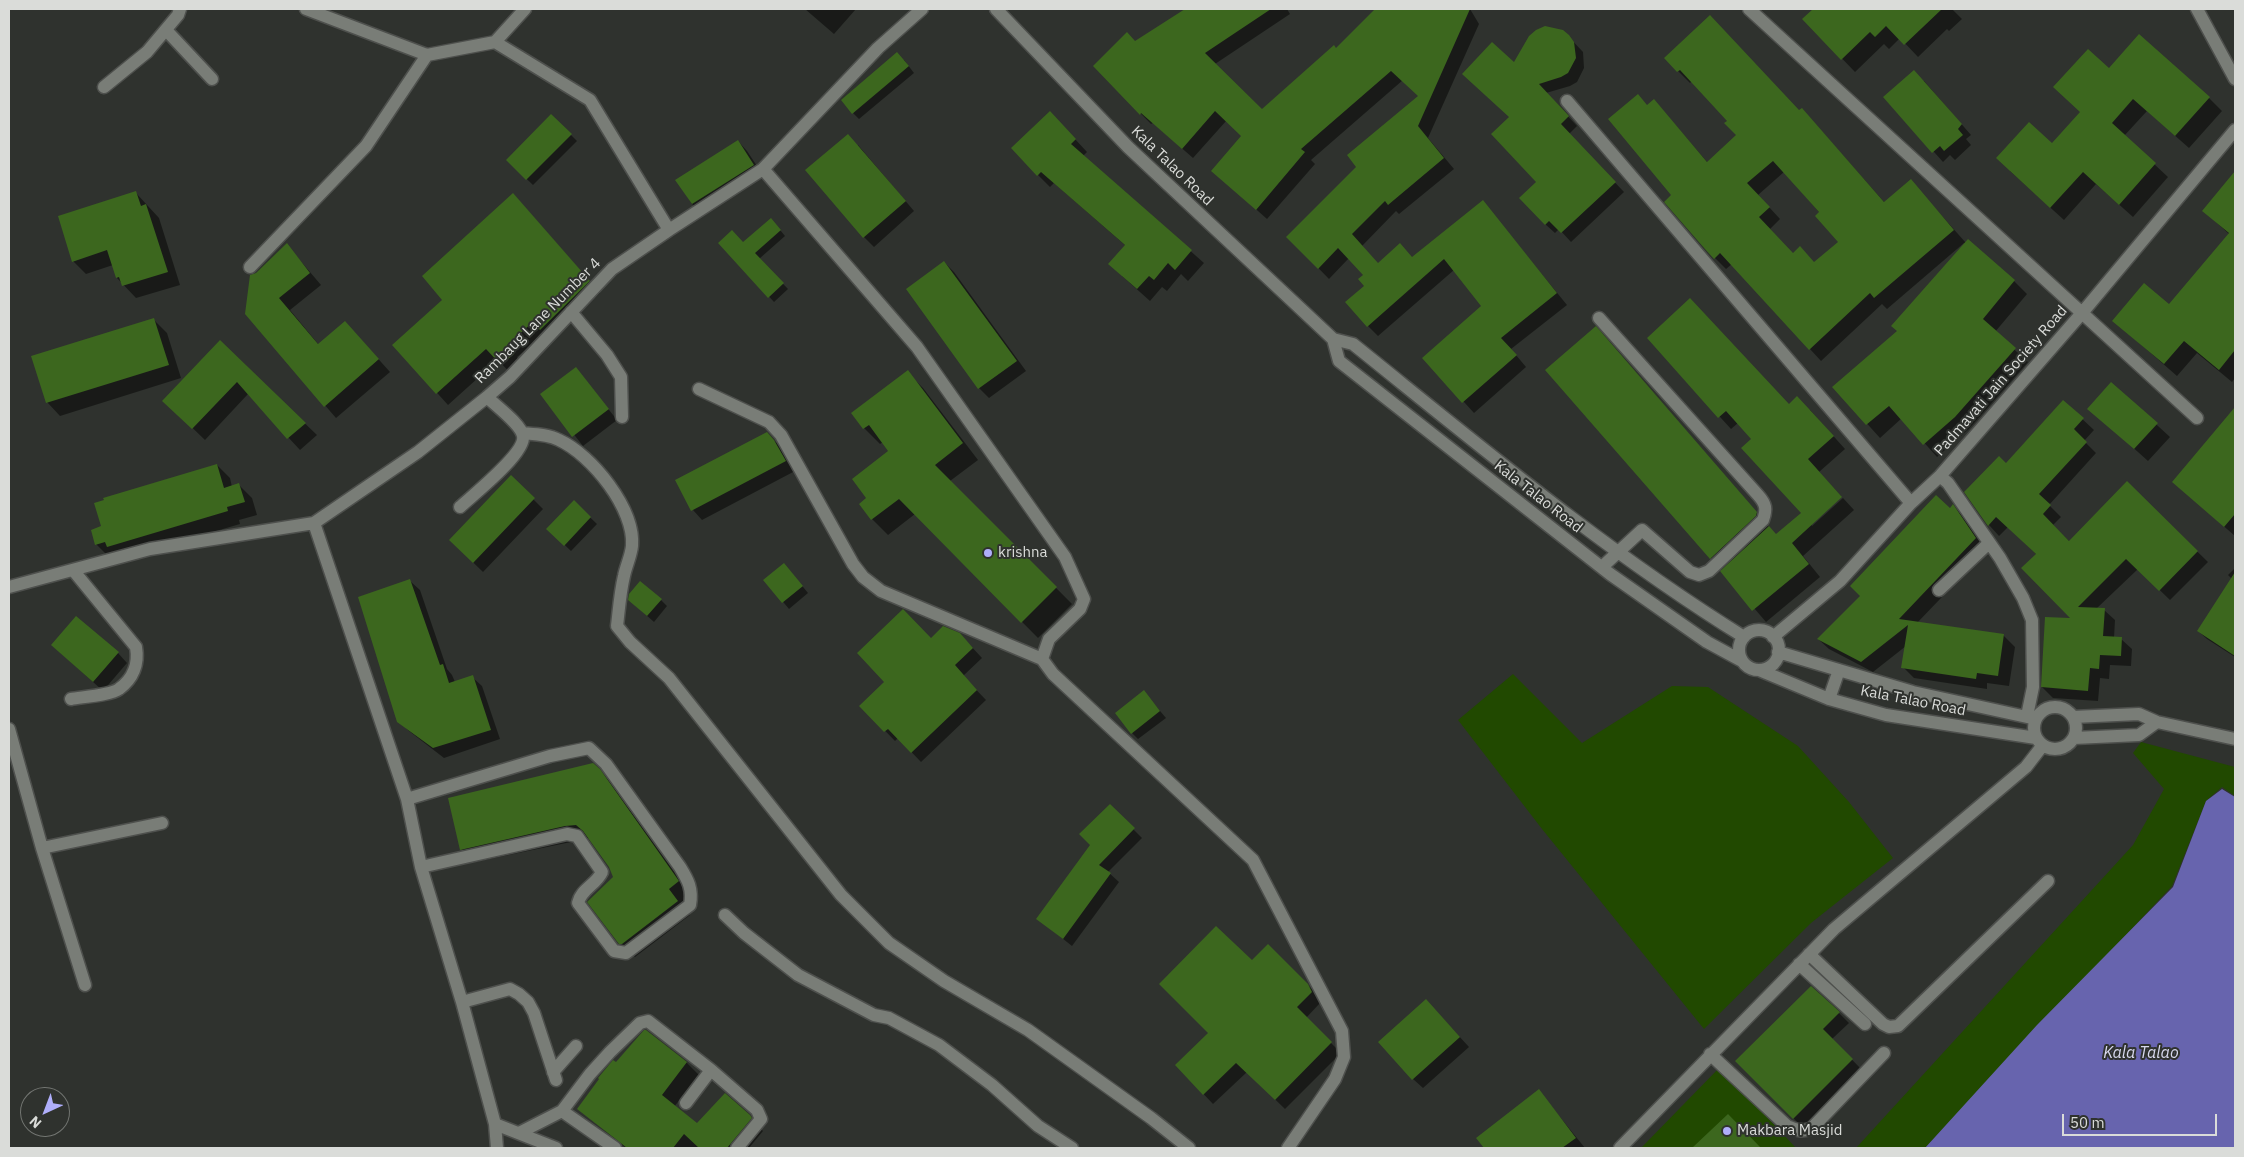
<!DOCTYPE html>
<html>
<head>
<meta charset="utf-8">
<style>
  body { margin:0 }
  #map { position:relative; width:2244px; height:1157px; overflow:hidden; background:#2f322e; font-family:"IBM Plex Sans",sans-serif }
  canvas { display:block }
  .frame { position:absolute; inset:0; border:10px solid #dadcd9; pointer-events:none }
  .north { position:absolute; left:20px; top:1087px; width:50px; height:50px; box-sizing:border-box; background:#2f322e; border:1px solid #737672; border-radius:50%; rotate:223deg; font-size:14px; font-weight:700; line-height:20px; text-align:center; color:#dadcd9 }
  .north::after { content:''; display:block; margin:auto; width:18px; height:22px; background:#afaefa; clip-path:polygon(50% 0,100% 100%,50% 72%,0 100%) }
  .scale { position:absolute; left:2062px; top:1114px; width:155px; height:22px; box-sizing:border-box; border:2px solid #dadcd9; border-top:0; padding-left:6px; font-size:15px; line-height:18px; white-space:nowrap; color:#dadcd9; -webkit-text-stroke:4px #2f322e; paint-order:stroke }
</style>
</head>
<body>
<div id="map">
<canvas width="2244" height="1157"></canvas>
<div class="frame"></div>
<div class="north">N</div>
<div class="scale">50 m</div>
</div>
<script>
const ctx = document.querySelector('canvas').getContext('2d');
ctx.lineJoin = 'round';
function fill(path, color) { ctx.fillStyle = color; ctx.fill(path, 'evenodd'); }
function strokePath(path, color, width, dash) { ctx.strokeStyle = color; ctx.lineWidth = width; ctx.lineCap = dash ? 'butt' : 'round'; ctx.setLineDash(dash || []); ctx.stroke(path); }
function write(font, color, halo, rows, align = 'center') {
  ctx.font = font + ' "IBM Plex Sans",sans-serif'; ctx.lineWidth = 4; ctx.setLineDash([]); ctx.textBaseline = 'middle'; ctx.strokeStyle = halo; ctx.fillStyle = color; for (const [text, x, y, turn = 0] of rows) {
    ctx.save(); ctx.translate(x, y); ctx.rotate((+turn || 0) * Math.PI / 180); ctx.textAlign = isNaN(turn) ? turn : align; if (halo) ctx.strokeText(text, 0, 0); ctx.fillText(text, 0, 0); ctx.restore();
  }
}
fill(new Path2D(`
  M 1513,674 L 1582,743 L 1672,686 L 1708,687 L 1798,746 L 1849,802 L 1893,858 L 1811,923 L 1704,1029 L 1542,829 L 1458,720 Z
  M 2141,742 L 2235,767 L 2235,796 L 2222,787 L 2206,801 L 2172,886 L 1925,1148 L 1856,1148 L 2133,845 L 2164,789 L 2133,753 Z
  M 1720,1067 L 1796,1148 L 1641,1148 Z`), '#214900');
fill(new Path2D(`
  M 2222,789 L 2235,797 L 2235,1148 L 1925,1148 L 2037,1025 L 2173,887 L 2206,801 Z`), '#6764ae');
fill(new Path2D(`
  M 805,9 L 856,9 L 834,34 Z
  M 1187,9 L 1287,9 L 1290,14 L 1215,64 L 1262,111 L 1336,49 L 1376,9 L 1470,9 L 1479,24 L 1428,138 L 1454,169 L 1399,214 L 1396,211 L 1362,246 L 1378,264 L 1412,258 L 1483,202 L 1567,305 L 1511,349 L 1526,367 L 1474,413 L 1424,358 L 1483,306 L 1454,270 L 1378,336 L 1368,326 L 1364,275 L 1349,258 L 1329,279 L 1288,237 L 1358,167 L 1420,96 L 1403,80 L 1311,160 L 1315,164 L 1267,219 L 1213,171 L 1243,136 L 1227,120 L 1193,158 L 1153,123 L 1151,124 L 1094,66 L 1135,43 Z
  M 1815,9 L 1952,9 L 1962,19 L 1949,31 L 1947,29 L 1918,57 L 1900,38 L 1889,49 L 1884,44 L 1855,72 L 1804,19 Z
  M 1568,36 L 1583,52 L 1584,68 L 1577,82 L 1570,86 L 1546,93 L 1577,126 L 1569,134 L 1624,192 L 1571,242 L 1559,229 L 1555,233 L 1545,224 L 1538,182 L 1511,117 L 1514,64 Z
  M 1665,58 L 1799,111 L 1802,109 L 1885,203 L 1911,181 L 1966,243 L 2014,281 L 2027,294 L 1995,332 L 2028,362 L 1968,430 L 1937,457 L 1902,418 L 1880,438 L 1834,387 L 1899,331 L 1965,244 L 1964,243 L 1887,309 L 1882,304 L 1821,361 L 1732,264 L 1726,269 L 1706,249 L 1673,195 L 1648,106 L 1654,100 L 1708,163 L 1738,135 L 1729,121 L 1692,81 L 1690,83 ZM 1784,172 L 1820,213 L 1840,242 L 1815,263 L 1793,254 L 1770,229 L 1780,219 L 1758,195 Z
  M 904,60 L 914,73 L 859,119 L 853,113 Z
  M 2109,70 L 2209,98 L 2222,111 L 2189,148 L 2147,111 L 2124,136 L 2168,177 L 2133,217 L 2096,184 L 2064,220 L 2010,171 L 2052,145 L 2081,112 Z
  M 1924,81 L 1971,135 L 1966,139 L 1971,145 L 1955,160 L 1950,155 L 1943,162 L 1885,97 Z
  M 551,115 L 577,141 L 533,185 L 507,160 Z
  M 1062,125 L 1087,152 L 1083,156 L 1204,263 L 1188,281 L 1181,274 L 1167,291 L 1162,287 L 1150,301 L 1122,276 L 1126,246 L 1054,183 L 1050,187 L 1038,175 Z
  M 738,141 L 747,151 L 763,175 L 702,213 L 692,204 L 677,180 Z
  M 858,145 L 914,211 L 874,247 L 864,237 Z
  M 2231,179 L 2235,182 L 2235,378 L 2232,382 L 2197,353 L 2177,376 L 2114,321 L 2169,306 L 2229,234 L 2204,211 Z
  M 136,193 L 159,218 L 180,285 L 136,298 L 117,278 L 113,265 L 86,274 L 73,261 Z
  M 513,194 L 600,293 L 552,341 L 545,333 L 517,357 L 524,366 L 513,376 L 498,360 L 448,405 L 394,345 L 444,300 Z
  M 776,225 L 785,236 L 759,259 L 788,289 L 774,302 L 720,243 L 743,244 Z
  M 287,245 L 321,285 L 290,310 L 319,345 L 356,334 L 390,372 L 336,418 L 246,314 L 257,274 Z
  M 944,262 L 954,272 L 1026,371 L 989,398 L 979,388 L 908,289 Z
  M 154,320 L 167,333 L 181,378 L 60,416 L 47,402 Z
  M 1649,339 L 1789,406 L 1810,410 L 1845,449 L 1819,472 L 1841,496 L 1811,524 L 1812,526 L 1843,498 L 1854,510 L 1803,556 L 1820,577 L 1766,622 L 1711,558 L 1608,341 L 1776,535 L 1803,513 L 1753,439 L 1738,423 L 1731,429 Z
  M 220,342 L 317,435 L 300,450 L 248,394 L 205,440 L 176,412 Z
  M 576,368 L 617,420 L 583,446 L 542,394 Z
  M 907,372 L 923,388 L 978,460 L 950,481 L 1072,604 L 1038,638 L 915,514 L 888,535 L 872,519 L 868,498 L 890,451 L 883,442 L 880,444 L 864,428 L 852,413 Z
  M 2111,383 L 2170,437 L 2148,461 L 2089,408 Z
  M 2063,401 L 2094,430 L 2084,441 L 2096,453 L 2049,505 L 2061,517 L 2053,525 L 2070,542 L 2127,483 L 2208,562 L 2170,600 L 2138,569 L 2096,609 L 2104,610 L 2115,620 L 2114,638 L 2121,639 L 2132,649 L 2131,666 L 2110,665 L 2109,679 L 2100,678 L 2098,701 L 2053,698 L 2042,687 L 2073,620 L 2037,555 L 2008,527 L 1999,536 L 1989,525 L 1966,493 L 2006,465 Z
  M 2235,409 L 2235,536 L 2173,482 Z
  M 767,433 L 784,451 L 795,471 L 702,520 L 693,510 L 677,480 Z
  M 217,465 L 230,478 L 232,487 L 239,485 L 252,498 L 257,515 L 239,520 L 240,524 L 121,559 L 109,557 L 96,544 L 103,527 L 106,501 Z
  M 511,477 L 543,509 L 483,572 L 450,540 Z
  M 574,502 L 597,524 L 571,551 L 548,529 Z
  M 1953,506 L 1964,517 L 1987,550 L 1917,623 L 2003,635 L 2015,647 L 2009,686 L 1987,683 L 1987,689 L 1914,678 L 1903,667 L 1906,646 L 1873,672 L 1829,649 L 1818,639 Z
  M 2235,568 L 2235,657 L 2207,639 L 2198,631 L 2232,579 L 2228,575 Z
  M 790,571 L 808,593 L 789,609 L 765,580 Z
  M 410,581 L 420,590 L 447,669 L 452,675 L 455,682 L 472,677 L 482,686 L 500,739 L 444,758 L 409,731 L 398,721 Z
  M 661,600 L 667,606 L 654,622 L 636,606 Z
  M 931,639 L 969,644 L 982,658 L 963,676 L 986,700 L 921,762 L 898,738 L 895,741 L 861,706 Z
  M 52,645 L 118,653 L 127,663 L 103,691 Z
  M 1144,692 L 1166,718 L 1138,739 L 1132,733 Z
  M 593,764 L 613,784 L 691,895 L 681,903 L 690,915 L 635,957 L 620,943 L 614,878 L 610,867 L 590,838 L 475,862 L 462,849 Z
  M 1110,806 L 1142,838 L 1108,872 L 1119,882 L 1072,946 L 1038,919 L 1092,845 Z
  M 1268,946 L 1318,995 L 1321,1002 L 1306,1018 L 1341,1053 L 1285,1109 L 1247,1072 L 1213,1104 L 1176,1065 L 1210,1033 L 1252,962 Z
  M 1435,1010 L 1469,1047 L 1423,1088 L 1413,1079 Z
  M 1839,1013 L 1849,1023 L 1832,1039 L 1862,1070 L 1803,1128 L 1737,1061 Z
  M 646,1031 L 687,1063 L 699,1075 L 674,1107 L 697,1124 L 751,1119 L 763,1131 L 749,1148 L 626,1148 L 579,1109 Z
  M 1539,1091 L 1585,1148 L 1485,1148 L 1478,1138 Z
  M 1728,1116 L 1760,1148 L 1694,1148 Z`), '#0007');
fill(new Path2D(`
  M 1185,9 L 1271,9 L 1205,53 L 1262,109 L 1334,45 L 1336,48 L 1375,9 L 1470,9 L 1418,126 L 1444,158 L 1388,205 L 1385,201 L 1352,234 L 1378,263 L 1400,243 L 1412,257 L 1483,200 L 1557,293 L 1501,338 L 1517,355 L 1462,403 L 1422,358 L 1481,306 L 1444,259 L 1367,327 L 1345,302 L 1364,286 L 1358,279 L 1363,275 L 1338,248 L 1318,269 L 1286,237 L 1356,167 L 1347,155 L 1418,96 L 1391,71 L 1301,149 L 1305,152 L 1256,210 L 1211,171 L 1241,136 L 1215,111 L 1182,149 L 1141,113 L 1140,115 L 1093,66 L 1127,32 L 1135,41 Z
  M 1813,9 L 1942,9 L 1904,45 L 1886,26 L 1875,37 L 1870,32 L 1841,60 L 1802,19 Z
  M 1710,15 L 1799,110 L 1802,108 L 1884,202 L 1911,179 L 1954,230 L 1874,298 L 1870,293 L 1809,350 L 1720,253 L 1714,259 L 1705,249 L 1664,202 L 1671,195 L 1608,119 L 1638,94 L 1647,105 L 1654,99 L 1707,162 L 1736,135 L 1724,123 L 1727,121 L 1680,70 L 1677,72 L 1664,58 ZM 1773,161 L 1819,212 L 1815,216 L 1838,242 L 1814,262 L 1800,246 L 1793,253 L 1759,217 L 1770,207 L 1747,183 Z
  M 1545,26 L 1563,30 L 1569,35 L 1574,42 L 1576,58 L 1568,73 L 1561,77 L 1539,84 L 1569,116 L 1561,124 L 1616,182 L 1561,233 L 1549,221 L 1545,225 L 1519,198 L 1536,182 L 1491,134 L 1509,117 L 1462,74 L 1492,42 L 1514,62 L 1529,36 L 1536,30 Z
  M 2139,34 L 2210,97 L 2175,136 L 2133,99 L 2112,123 L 2156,163 L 2119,205 L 2083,172 L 2050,208 L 1996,158 L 2029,122 L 2052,143 L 2080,112 L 2053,87 L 2088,49 L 2109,68 Z
  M 897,52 L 909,66 L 852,114 L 841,100 Z
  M 1914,70 L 1962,124 L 1958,129 L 1963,135 L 1944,151 L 1940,146 L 1932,153 L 1883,97 Z
  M 1050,111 L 1076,139 L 1071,144 L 1192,250 L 1175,270 L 1168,263 L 1154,280 L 1149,276 L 1137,289 L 1108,264 L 1125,245 L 1041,172 L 1037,176 L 1011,148 Z
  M 551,114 L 572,134 L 526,180 L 506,160 Z
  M 848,134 L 906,201 L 863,238 L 805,170 Z
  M 738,140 L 754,165 L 692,204 L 675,180 Z
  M 2235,171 L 2235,350 L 2219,370 L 2184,341 L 2164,364 L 2112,321 L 2144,283 L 2169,304 L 2229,233 L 2202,211 Z
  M 136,191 L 141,206 L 146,204 L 168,272 L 122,286 L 119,277 L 116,278 L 107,250 L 72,262 L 58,216 Z
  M 513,193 L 590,281 L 540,330 L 533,322 L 507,345 L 514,354 L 501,365 L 486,349 L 436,394 L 392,345 L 442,300 L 422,276 Z
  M 771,218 L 781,230 L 755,253 L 784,283 L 768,298 L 718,243 L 732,230 L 743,242 Z
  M 1968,239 L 2015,280 L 1983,319 L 2016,348 L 1955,417 L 1923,445 L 1889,406 L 1866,425 L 1832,387 L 1897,331 L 1891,326 Z
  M 287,243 L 310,273 L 279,298 L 318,344 L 345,321 L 379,359 L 324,407 L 245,314 L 250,275 L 256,273 Z
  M 944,261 L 1017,361 L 978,389 L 906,289 Z
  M 1690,298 L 1789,404 L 1797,396 L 1834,436 L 1808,459 L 1842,497 L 1792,543 L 1809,564 L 1752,611 L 1720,571 L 1769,526 L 1776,534 L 1801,513 L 1741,448 L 1751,439 L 1726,411 L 1718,418 L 1647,338 Z
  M 154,318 L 169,365 L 46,403 L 31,356 Z
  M 1596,326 L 1757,512 L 1756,516 L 1710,559 L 1545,370 Z
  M 220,340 L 306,423 L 287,439 L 237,382 L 192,429 L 162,401 Z
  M 576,367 L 609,409 L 572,437 L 540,394 Z
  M 908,370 L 963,443 L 935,465 L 1057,587 L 1021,623 L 899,499 L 871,520 L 859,504 L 866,498 L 852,479 L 888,451 L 869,425 L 863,429 L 851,413 Z
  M 2111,382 L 2158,423 L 2134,449 L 2087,409 Z
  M 2063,400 L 2084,418 L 2074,429 L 2087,442 L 2039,494 L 2051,505 L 2043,514 L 2069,541 L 2127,481 L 2198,551 L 2159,591 L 2126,559 L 2078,607 L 2105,608 L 2103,636 L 2122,637 L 2121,656 L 2100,655 L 2099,669 L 2090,668 L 2088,691 L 2041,687 L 2045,617 L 2070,618 L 2021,568 L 2036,554 L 1996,517 L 1988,526 L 1964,492 L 1999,456 L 2006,463 Z
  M 2235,407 L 2235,514 L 2224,527 L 2172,482 Z
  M 767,432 L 774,440 L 786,461 L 691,511 L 675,480 Z
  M 217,464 L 224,488 L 239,483 L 245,502 L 227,507 L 228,511 L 107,547 L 105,542 L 95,545 L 91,530 L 101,526 L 94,503 L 104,500 L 103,498 Z
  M 511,475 L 535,498 L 473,563 L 449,540 Z
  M 1936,495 L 1950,508 L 1953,504 L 1976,538 L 1899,619 L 2004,634 L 1998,676 L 1977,673 L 1976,679 L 1901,668 L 1908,625 L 1861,662 L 1817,639 L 1860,596 L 1850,586 Z
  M 574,500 L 591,517 L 564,546 L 546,529 Z
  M 784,563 L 803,586 L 782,603 L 763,580 Z
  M 2235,572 L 2235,656 L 2197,631 Z
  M 410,579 L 440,665 L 443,664 L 449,683 L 473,675 L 491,730 L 433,748 L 397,722 L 358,597 Z
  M 640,581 L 662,599 L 647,616 L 628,600 L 629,594 Z
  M 903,609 L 931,638 L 943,626 L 960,633 L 973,648 L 955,665 L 977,690 L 911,753 L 888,729 L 884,732 L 859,706 L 884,682 L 857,653 Z
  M 76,616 L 119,652 L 93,682 L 51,645 Z
  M 1144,690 L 1160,711 L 1131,734 L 1115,713 Z
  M 593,763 L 600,769 L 679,881 L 669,889 L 678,901 L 622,944 L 619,944 L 587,902 L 613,877 L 609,867 L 583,831 L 576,825 L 565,826 L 460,850 L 448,798 Z
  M 1110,804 L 1135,828 L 1099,865 L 1111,873 L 1063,939 L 1036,919 L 1090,845 L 1079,834 Z
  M 1216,926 L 1252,960 L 1268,944 L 1308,984 L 1312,992 L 1297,1007 L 1332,1042 L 1275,1100 L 1236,1063 L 1203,1095 L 1175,1065 L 1208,1033 L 1159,984 Z
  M 1811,986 L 1840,1012 L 1823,1029 L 1853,1059 L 1793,1119 L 1735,1061 Z
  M 1426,999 L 1460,1037 L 1412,1080 L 1378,1042 Z
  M 644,1030 L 646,1030 L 687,1062 L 662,1095 L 697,1123 L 725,1093 L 750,1115 L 752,1118 L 727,1148 L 699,1148 L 684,1134 L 673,1148 L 627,1148 L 577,1109 L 599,1079 L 598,1078 L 613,1060 L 616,1062 Z
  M 1539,1089 L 1576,1138 L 1562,1148 L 1484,1148 L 1476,1138 Z
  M 1728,1114 L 1761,1148 L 1692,1148 Z`), '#3c671e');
const minor = new Path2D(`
  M 306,9 L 427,55 L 495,42 L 590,100 L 669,230
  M 996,9 L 1128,147 L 1333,339 L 1339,361 L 1610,574 L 1707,642 L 1742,661
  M 1749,9 L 2197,418
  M 2197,9 L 2235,79
  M 166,30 L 212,79
  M 495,42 L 525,9
  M 104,87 L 147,52 L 178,15 L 180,9
  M 1567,101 L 1911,503
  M 763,169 L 917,347 L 1065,557 L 1084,599 L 1080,609 L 1049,639 L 1042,659 L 1053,674 L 1253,860 L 1342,1031 L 1344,1057 L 1335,1079 L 1288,1148
  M 250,267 L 366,146 L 427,55
  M 571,312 L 607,355 L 621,377 L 622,417
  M 1599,318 L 1758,495 C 1766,504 1767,509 1763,520 L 1709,571 L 1699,575 L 1690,572 L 1642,530 L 1602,567
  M 1333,339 L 1353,344 C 1480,446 1605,551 1744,637
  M 699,389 L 769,422 L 781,435 L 853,564 L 863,577 L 881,591 L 1042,659
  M 522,433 C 534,434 548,434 559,440 C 592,455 635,509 632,546 C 631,556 626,566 624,576 C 620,593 619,609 617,626 L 630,642 L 669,678 L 841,895 L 889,943 L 944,981 L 1028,1030 L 1151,1118 L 1189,1148
  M 1940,476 L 1948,483 L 2000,558 L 2023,598 L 2032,620 L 2033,687 L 2027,716
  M 460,507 C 473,495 526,453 523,436 C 521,424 496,406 487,397
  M 314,523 L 407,799 L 421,867 L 462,1002 L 495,1124 L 497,1148
  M 9,587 L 150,549 L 314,523 L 418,452 L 487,397 L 510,377 L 612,269 L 669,230 L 763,169 L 878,48 L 922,9
  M 1939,590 L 1989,543
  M1739 650a20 20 0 1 1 40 0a20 20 0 1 1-40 0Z
  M 1773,637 L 1840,581 L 1911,503 L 1940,476 L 2082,313 L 2235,130
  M 1778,652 L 1913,692 L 2036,719
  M 1759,670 L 1829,699 L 1886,715 L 2036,738
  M 71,699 C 82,697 111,695 119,689 C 133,679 139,664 136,647 L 73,570
  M 1829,699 L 1839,670
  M2034 728a21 21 0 1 1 42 0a21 21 0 1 1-42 0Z
  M 2073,717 L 2139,714 L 2157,722 L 2235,739
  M 9,729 L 42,848 L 85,985
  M 2074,738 L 2139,735 L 2157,722
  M 407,799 L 550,756 L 589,748 L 606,764 L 680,867 C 688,880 693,889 690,905 L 626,953 L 614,951 L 578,903 C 581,889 596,885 602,872 L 577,836 L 567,834 L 421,867
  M 42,848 L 162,823
  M 725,915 L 744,933 L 798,975 L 874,1015 L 889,1018 L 939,1045 L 992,1085 L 1038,1126 L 1072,1148
  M 1809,954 L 1883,1024 L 1889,1027 L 1898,1026 L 2048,881
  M 1799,964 L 1865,1024
  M 462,1002 L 510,989 L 519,994 L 528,1002 L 534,1013 L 556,1080
  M 1710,1054 L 1787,1126 C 1797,1130 1802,1133 1812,1128 L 1884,1053
  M 553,1072 L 576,1046
  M 686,1103 L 711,1070
  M 562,1111 L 615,1148
  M 495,1124 L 556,1148
  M 519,1133 L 562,1111 L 590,1074 L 610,1052 L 640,1023 L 648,1021 L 711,1070 L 757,1110 L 761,1119 L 737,1148
  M 1620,1148 L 1834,929 L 2026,767 L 2043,745`);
strokePath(minor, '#4e504d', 15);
strokePath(minor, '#797d77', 12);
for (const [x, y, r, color] of [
  [988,553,5,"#afaefa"],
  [1727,1131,5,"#afaefa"]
]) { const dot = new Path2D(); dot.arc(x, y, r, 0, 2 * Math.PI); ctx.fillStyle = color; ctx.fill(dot); strokePath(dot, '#2f322e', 2); }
write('15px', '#dadcd9', '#2f322e', [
  ["Kala Talao Road",1172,166,44],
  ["Rambaug Lane Number 4",538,321,-45],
  ["Padmavati Jain Society Road",2001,381,-49],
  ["Kala Talao Road",1538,497,38],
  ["Kala Talao Road",1913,701,11]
]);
write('15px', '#dadcd9', '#2f322e', [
  ["krishna",998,553],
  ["Makbara Masjid",1737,1131]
], 'left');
write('italic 16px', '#d8d9ee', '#2f322e', [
  ["Kala Talao",2141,1053]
]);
</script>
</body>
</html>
